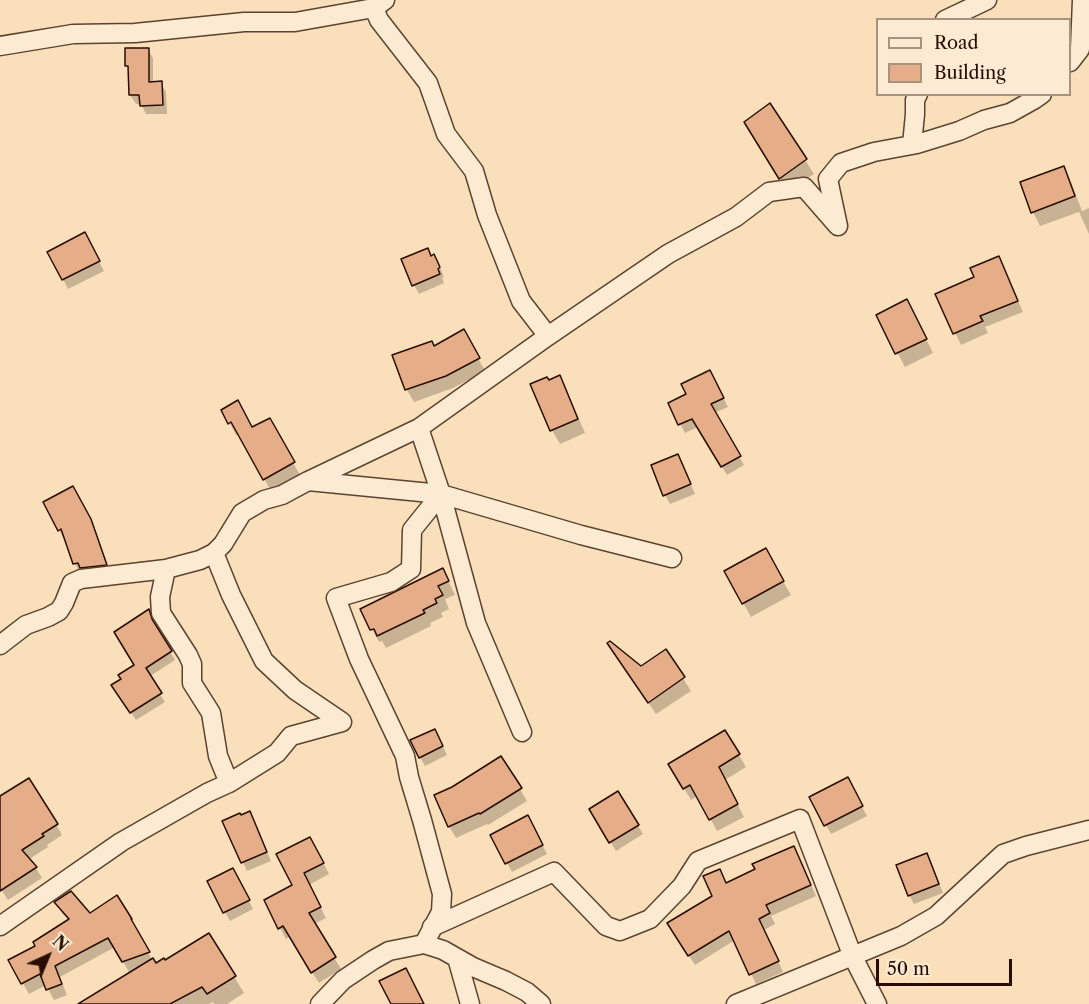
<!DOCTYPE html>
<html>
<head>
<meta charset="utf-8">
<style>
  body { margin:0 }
  #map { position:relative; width:1089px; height:1004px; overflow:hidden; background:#f9e0ba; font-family:"Libre Caslon Text",serif }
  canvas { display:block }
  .legend { position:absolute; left:876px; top:18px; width:195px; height:78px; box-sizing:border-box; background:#fbebd2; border:2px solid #a7927f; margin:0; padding:8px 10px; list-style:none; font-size:18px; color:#290d02 }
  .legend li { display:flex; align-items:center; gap:12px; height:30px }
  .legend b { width:30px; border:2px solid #a7927f }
  .north { position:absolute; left:18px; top:926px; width:60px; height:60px; -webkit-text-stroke:4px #fbebd2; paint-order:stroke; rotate:44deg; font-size:16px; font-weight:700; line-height:24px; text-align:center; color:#290d02 }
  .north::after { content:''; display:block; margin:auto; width:21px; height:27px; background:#290d02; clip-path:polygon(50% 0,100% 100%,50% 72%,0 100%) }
  .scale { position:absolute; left:876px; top:959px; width:136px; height:27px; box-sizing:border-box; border:3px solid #290d02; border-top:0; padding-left:8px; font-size:18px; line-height:21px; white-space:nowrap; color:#290d02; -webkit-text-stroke:4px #fbebd2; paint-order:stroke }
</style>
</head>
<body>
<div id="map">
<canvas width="1089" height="1004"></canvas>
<ul class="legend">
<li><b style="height:8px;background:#fbebd2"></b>Road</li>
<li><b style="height:16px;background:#e5ae89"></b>Building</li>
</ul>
<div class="north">N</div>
<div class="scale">50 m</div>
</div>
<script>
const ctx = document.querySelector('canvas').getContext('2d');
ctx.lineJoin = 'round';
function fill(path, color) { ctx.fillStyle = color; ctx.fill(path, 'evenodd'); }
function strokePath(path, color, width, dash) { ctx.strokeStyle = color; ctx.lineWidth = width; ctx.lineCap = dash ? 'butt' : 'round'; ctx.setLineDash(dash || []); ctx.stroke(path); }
fill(new Path2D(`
  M 148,50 L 153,58 L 153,83 L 161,83 L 166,92 L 167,114 L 146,114 L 141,104 L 136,104 L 130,95 L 130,70 L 127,65 Z
  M 770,105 L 814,174 L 788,191 L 754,136 Z
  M 1064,168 L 1071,182 L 1082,211 L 1089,208 L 1089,234 L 1079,212 L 1040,226 L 1033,212 Z
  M 89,243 L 104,271 L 68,289 L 49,252 Z
  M 431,257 L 439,265 L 444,277 L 442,278 L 444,283 L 419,294 L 414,285 Z
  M 999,258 L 1005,270 L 1023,312 L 985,327 L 988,333 L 961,345 L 937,295 L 976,278 Z
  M 914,315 L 933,353 L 905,367 L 878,316 Z
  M 463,331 L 485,371 L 453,388 L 414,402 L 407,390 L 394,356 L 434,347 Z
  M 560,377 L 567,391 L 585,433 L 560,444 L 552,430 L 532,384 L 549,382 Z
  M 714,380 L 728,407 L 714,413 L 744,465 L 727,475 L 698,427 L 685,433 L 670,404 Z
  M 223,410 L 252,429 L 269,420 L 300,475 L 271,491 L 239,433 L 236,435 Z
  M 678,456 L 695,494 L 670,504 L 665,495 Z
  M 78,497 L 95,530 L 110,573 L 80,572 L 75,564 L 66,538 L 64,539 L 45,503 Z
  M 765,550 L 791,595 L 751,617 L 726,572 Z
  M 443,570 L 455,595 L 445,599 L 449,609 L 441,613 L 443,617 L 430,623 L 431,626 L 386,648 L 382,641 L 379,642 L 372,629 Z
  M 149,611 L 153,618 L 155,627 L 175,660 L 149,677 L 165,702 L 136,720 L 118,693 L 136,665 Z
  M 666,651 L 691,691 L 656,714 L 617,656 L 641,668 Z
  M 725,732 L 746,767 L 725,780 L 744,817 L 717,831 L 698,796 L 691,800 L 670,765 Z
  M 439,739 L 447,755 L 425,766 L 420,757 Z
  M 852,788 L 867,816 L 831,834 L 811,798 Z
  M 520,789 L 527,801 L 488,825 L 487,824 L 456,838 L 449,826 Z
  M 618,793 L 643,834 L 616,851 L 591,810 Z
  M 224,822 L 254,822 L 271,861 L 247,871 Z
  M 56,824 L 62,835 L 47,845 L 48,847 L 28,860 L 36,868 L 42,878 L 8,900 L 0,888 L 0,837 Z
  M 533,826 L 547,854 L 512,872 L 492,835 Z
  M 316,849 L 329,874 L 309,885 L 326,918 L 314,924 L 341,969 L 319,983 L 290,936 L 286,939 L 280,928 L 294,886 Z
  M 927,855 L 932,864 L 943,893 L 914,904 L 909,895 Z
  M 799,858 L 816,896 L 771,916 L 775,924 L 764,930 L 783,972 L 756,984 L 735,940 L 695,965 L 669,924 L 714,896 L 720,871 L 727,884 L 757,870 Z
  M 238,879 L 253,909 L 230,921 L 209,882 Z
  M 56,902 L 136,931 L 155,965 L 164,962 L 209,935 L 244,993 L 227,1004 L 214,1004 L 213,1002 L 209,1004 L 81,1004 L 130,974 L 115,947 L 60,977 L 67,995 L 54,1000 L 46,985 L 29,994 L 10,961 L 37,946 L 69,921 L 62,913 Z`), '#0003');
const building = new Path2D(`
  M 125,48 L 149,48 L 149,82 L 162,81 L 163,105 L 140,106 L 139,95 L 129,95 L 128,66 L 125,66 Z
  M 770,103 L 807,159 L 779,179 L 744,122 Z
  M 1064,166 L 1075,196 L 1031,213 L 1020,182 Z
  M 85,232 L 100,261 L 62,280 L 47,252 Z
  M 428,248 L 431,256 L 434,254 L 440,267 L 438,269 L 440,274 L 412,286 L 401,259 Z
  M 999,256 L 1018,301 L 980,316 L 983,321 L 953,334 L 935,294 L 974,277 L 970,268 Z
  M 907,299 L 927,339 L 895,354 L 876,315 Z
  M 464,329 L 480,358 L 446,376 L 405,390 L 392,355 L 432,341 L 434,346 Z
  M 710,370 L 724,398 L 711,404 L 741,456 L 721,467 L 692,419 L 678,425 L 668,403 L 686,394 L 681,384 Z
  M 560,375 L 578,419 L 550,431 L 530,384 L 547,377 L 549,380 Z
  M 238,400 L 252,427 L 270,418 L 295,462 L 263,480 L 231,422 L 228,424 L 221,410 Z
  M 678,454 L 691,484 L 663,496 L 651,465 Z
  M 73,486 L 91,519 L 107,565 L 80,568 L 78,563 L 73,564 L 61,529 L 58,531 L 43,502 Z
  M 766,548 L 784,581 L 742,604 L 724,571 Z
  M 443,568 L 449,581 L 438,586 L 443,595 L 435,599 L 437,603 L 423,610 L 425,613 L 377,636 L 374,629 L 370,630 L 360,609 Z
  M 149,609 L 152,619 L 172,651 L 146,668 L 162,693 L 130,713 L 111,685 L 121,679 L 118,675 L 134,665 L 114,632 Z
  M 610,641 L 641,666 L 666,649 L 685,677 L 648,703 L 607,643 Z
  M 435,729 L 443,746 L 419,758 L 410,740 Z
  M 725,730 L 740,754 L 719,767 L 738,804 L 709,820 L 690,785 L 683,789 L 668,764 Z
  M 501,756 L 522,788 L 480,814 L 479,813 L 448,827 L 434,795 L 452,787 Z
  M 848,777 L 863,806 L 824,826 L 809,797 Z
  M 29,778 L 58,824 L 42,834 L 44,836 L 22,850 L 37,867 L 0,891 L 0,796 Z
  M 618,791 L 639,825 L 609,843 L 589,809 Z
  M 250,811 L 267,852 L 241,863 L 222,821 L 240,813 L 241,815 Z
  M 528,815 L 543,845 L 505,864 L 490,835 Z
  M 310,837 L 324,863 L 304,873 L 321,907 L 309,913 L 336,957 L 311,973 L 283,926 L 278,929 L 264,900 L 292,885 L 276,854 Z
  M 794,846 L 811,885 L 766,905 L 770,913 L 759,919 L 779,961 L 749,975 L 729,931 L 688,956 L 667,923 L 712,896 L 703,876 L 720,869 L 726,883 L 755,869 L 752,864 Z
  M 927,853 L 939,884 L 908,896 L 896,865 Z
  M 233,868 L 250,900 L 223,913 L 207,881 Z
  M 71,891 L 90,913 L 117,895 L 132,919 L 131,919 L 150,952 L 122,962 L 108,938 L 55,966 L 62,984 L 46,990 L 40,974 L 21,984 L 8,960 L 35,946 L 33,942 L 69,919 L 54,902 Z
  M 209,933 L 236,976 L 207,994 L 202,987 L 170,1004 L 78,1004 L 153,958 L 156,963 L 164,958 L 165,960 Z
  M 406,968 L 424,1004 L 391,1004 L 379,981 Z`);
fill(building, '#e5ae89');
strokePath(building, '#290d02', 1.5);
const street = new Path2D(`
  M 945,20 L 987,0
  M 0,46 L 73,34 L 135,33 L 244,22 L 295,22 L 374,8
  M 1070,62 L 1080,49 L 1082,0
  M 912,145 L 915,114 L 915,100 L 918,94
  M 548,336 L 668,254 L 736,217 L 769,192 L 804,187 L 838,226 L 828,179 L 841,163 L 874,152 L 917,144 L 959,131 L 984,120 L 1010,113 L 1035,99 L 1042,94
  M 419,428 L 441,494 L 476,623 L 522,732
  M 308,481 L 419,428 L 548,336 L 521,301 L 487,215 L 474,171 L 446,134 L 428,83 L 379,20 L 374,8 L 385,0
  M 214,553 L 231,595 L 264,661 L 295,690 L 342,722 L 291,736 L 277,753 L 229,783
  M 0,645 L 26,625 L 48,617 L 59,611 L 64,603 L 72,583 L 81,579 L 166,569 L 200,560 L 214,553 L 223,544 L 242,513 L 264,500 L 282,495 L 308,481 L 441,494 L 581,535 L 672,558
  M 0,926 L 121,842 L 207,793 L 229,783 L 218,756 L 211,713 L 192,683 L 192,664 L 188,655 L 161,613 L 160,597 L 166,569
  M 432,927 L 554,872 L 606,926 L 620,931 L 650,919 L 682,886 L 698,861 L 800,819 L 853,957 L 877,1004
  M 424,944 L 441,912 L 442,894 L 422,820 L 409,777 L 405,756 L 359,659 L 336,598 L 391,582 L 411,569 L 412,530 L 441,494
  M 457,958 L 470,1004
  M 320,1004 L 343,980 L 373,960 L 389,951 L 424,944 L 443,950 L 473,967 L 506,981 L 527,992 L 541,1004
  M 736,1004 L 901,936 L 936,916 L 1003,854 L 1026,846 L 1089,830`);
strokePath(street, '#5d4230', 21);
strokePath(street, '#fbebd2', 18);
</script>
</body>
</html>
